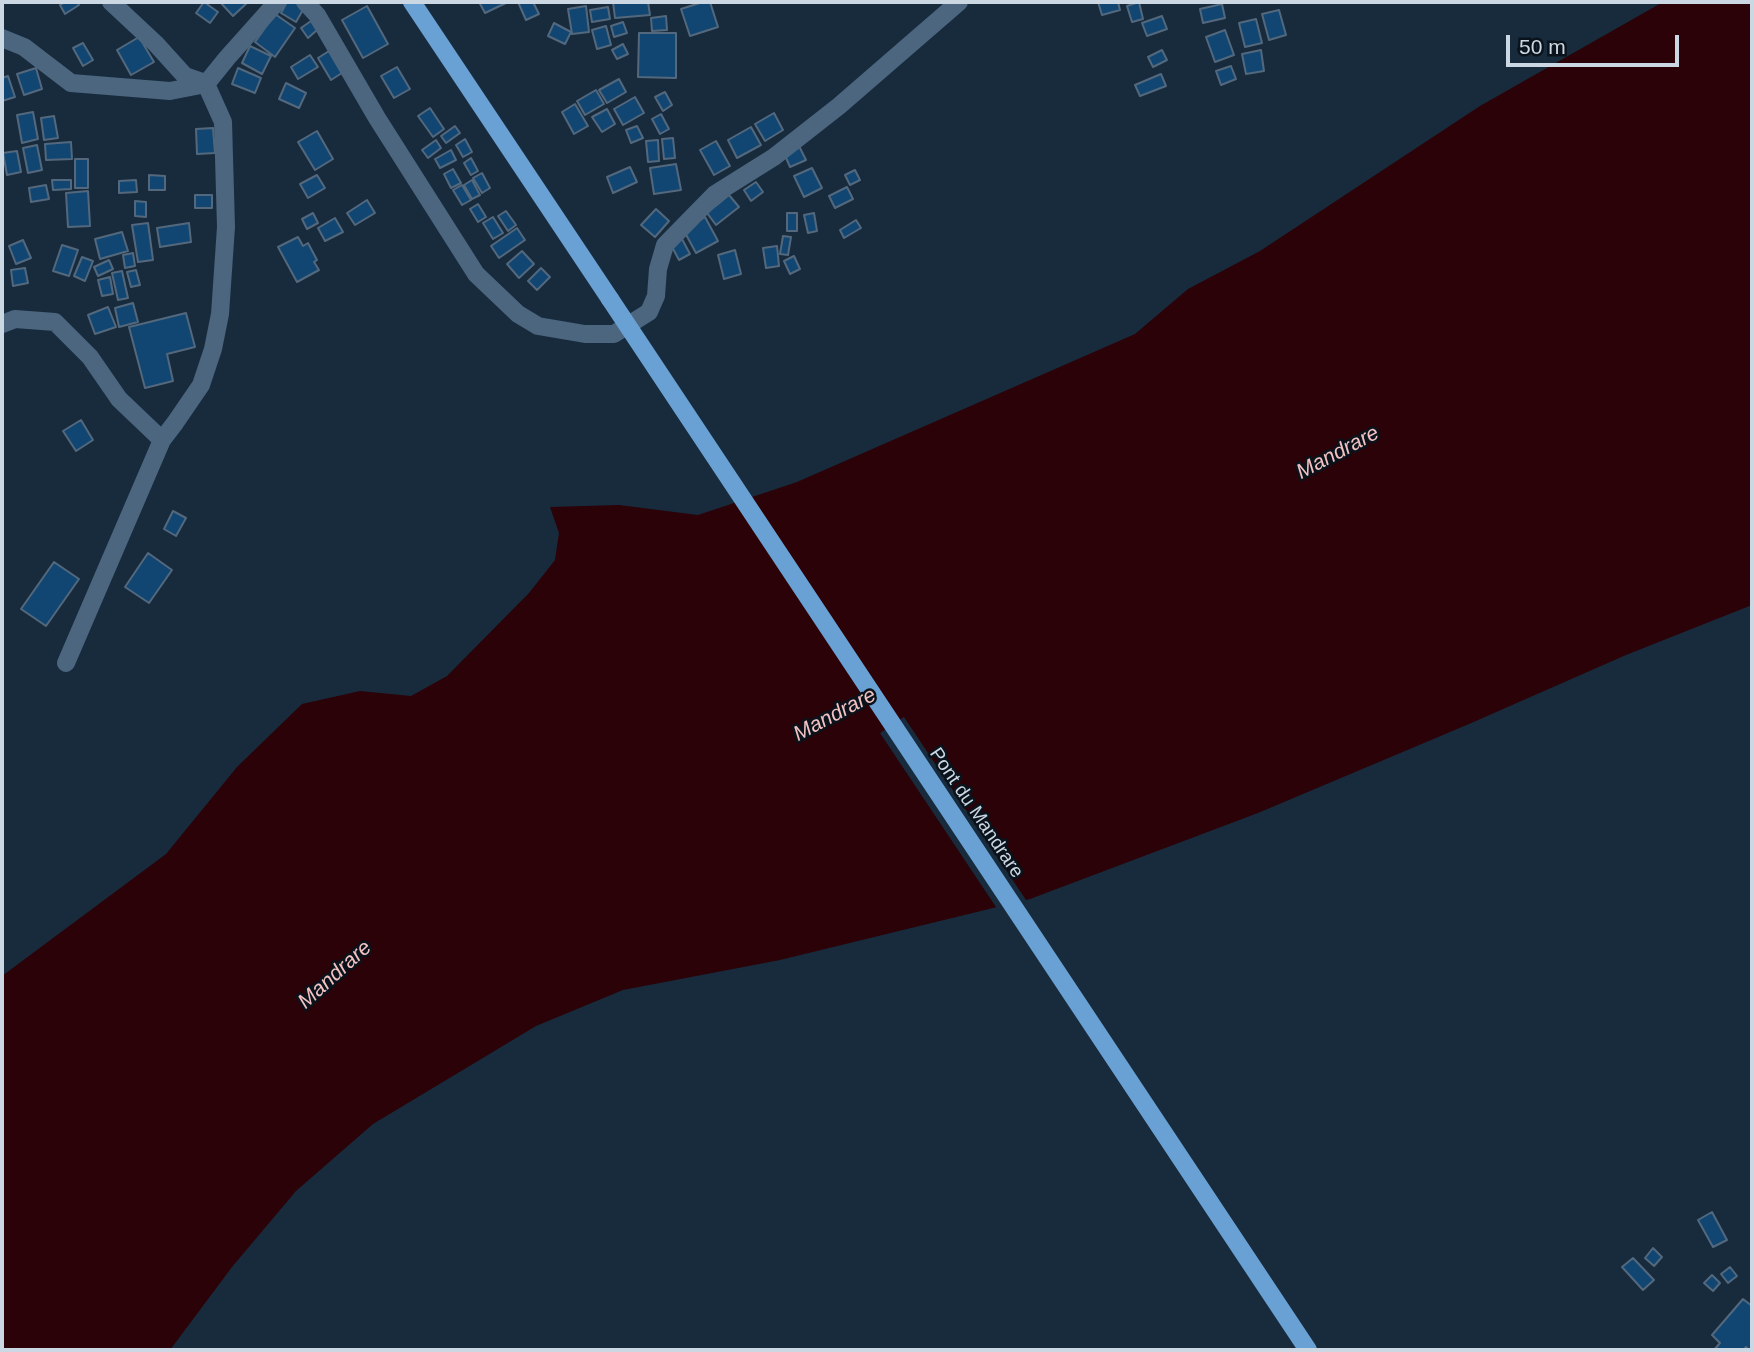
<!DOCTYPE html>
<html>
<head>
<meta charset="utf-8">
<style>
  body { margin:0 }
  #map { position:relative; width:1754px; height:1352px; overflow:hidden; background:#182b3d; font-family:Helvetica,sans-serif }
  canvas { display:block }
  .frame { position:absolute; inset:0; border:4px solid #cbd7e2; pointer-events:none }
  .scale { position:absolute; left:1506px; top:35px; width:173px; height:32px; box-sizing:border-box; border:4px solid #cbd7e2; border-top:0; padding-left:9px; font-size:21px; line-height:24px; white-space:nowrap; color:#cbd7e2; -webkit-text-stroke:5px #0a131b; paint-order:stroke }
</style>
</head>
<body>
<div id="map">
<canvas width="1754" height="1352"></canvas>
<div class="frame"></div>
<div class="scale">50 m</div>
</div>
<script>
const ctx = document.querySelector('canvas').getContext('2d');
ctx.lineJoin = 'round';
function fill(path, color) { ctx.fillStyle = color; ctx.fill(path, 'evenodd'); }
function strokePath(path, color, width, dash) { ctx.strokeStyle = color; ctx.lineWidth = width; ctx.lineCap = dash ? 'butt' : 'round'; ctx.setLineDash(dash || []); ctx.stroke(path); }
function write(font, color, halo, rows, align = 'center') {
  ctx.font = font + ' Helvetica,sans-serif'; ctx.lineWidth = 5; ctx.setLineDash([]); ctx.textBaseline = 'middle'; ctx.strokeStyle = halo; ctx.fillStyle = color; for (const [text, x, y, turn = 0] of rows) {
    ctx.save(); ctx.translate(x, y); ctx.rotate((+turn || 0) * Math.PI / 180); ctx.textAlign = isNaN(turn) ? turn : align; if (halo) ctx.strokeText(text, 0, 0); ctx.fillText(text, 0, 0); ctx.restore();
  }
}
fill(new Path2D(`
  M 1663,2 L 1752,2 L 1752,605 L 1626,655 L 1469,724 L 1258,813 L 1030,899 L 780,960 L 623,990 L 536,1026 L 373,1124 L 296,1191 L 232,1267 L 170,1350 L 2,1350 L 2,976 L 166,854 L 237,767 L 302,704 L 360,691 L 411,696 L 447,676 L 529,593 L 555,560 L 559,533 L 550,507 L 619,505 L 698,515 L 797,482 L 1135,334 L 1188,289 L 1260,251 L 1480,106 Z`), '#2b0207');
fill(new Path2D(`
  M 904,717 L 1028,903 L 998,910 L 880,733 Z`), '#182b3d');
const building = new Path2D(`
  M 65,2 L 77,2 L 79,5 L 65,14 L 60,5 Z
  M 204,2 L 218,12 L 210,23 L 196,13 Z
  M 220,2 L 248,2 L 233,16 Z
  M 287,2 L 294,2 L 304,8 L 296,22 L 281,13 Z
  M 479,2 L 505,2 L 506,3 L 485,13 Z
  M 518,2 L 533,2 L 539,14 L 526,20 Z
  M 613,2 L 648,2 L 650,15 L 615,18 Z
  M 703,2 L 710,2 L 718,27 L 690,36 L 681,9 Z
  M 1098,2 L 1118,2 L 1120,10 L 1102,15 Z
  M 1139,2 L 1143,19 L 1132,22 L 1127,6 Z
  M 1222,4 L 1225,18 L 1203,23 L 1200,9 Z
  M 367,6 L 388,44 L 363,58 L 342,20 Z
  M 586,6 L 589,32 L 572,34 L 568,9 Z
  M 608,7 L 610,19 L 592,22 L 590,10 Z
  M 1279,10 L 1286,35 L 1269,40 L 1262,14 Z
  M 275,14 L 295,28 L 275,57 L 255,42 Z
  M 666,16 L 667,30 L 652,31 L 651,18 Z
  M 1162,16 L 1167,29 L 1147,36 L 1142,23 Z
  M 1256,19 L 1262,43 L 1245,47 L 1239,23 Z
  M 311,21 L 317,30 L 308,38 L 301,28 Z
  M 623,22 L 627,33 L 614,37 L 611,26 Z
  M 554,23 L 571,32 L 565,44 L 548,36 Z
  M 606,26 L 611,45 L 597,49 L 592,30 Z
  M 1225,30 L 1234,55 L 1215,62 L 1206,37 Z
  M 639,33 L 676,33 L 676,78 L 638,77 Z
  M 139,37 L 154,62 L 131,75 L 117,50 Z
  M 83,43 L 93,60 L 83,66 L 73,48 Z
  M 623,44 L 628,54 L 617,59 L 612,50 Z
  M 250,46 L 271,56 L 262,74 L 242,63 Z
  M 1162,50 L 1167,60 L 1153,67 L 1148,57 Z
  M 1261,50 L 1264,71 L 1246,74 L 1242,54 Z
  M 329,51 L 342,73 L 331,80 L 318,58 Z
  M 310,55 L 318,67 L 298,79 L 291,67 Z
  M 1231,66 L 1236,79 L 1221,85 L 1216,71 Z
  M 397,67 L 410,89 L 394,98 L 381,76 Z
  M 36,68 L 42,89 L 24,95 L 17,74 Z
  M 238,68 L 261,78 L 255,93 L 232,84 Z
  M 1161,74 L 1166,86 L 1140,96 L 1135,85 Z
  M 8,76 L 15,97 L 2,101 L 2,78 Z
  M 619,79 L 626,92 L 607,103 L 599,90 Z
  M 286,83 L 306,93 L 299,108 L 279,99 Z
  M 596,90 L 604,104 L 585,115 L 577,101 Z
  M 665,92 L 672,105 L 663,111 L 655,97 Z
  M 635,97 L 644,113 L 623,125 L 614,109 Z
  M 575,104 L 588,126 L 574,134 L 562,112 Z
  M 430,108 L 444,129 L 433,137 L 418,116 Z
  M 607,109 L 615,124 L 602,132 L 592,117 Z
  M 33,112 L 38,139 L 22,143 L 17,115 Z
  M 774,113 L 783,130 L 765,141 L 755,124 Z
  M 661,114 L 669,129 L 660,134 L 652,119 Z
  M 54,116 L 58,138 L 44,140 L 41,118 Z
  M 455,126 L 460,133 L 446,143 L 441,136 Z
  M 637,126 L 643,138 L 631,143 L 626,130 Z
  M 751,127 L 761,145 L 737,158 L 728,140 Z
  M 213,128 L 215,153 L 197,154 L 196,129 Z
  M 317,131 L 333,159 L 315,170 L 298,142 Z
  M 673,138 L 675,158 L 664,159 L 662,139 Z
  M 465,139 L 472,152 L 463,157 L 456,145 Z
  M 436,140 L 441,148 L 428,158 L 422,150 Z
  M 658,140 L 659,161 L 648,162 L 646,141 Z
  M 716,141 L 730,166 L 714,175 L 700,150 Z
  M 71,142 L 72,159 L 46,160 L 45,144 Z
  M 37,145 L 42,170 L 28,173 L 23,148 Z
  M 799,146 L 806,160 L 790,167 L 784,153 Z
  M 451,150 L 456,160 L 440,168 L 435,159 Z
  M 17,151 L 21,172 L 7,175 L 3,153 Z
  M 471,158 L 478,171 L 471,175 L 464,163 Z
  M 75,159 L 88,159 L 88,188 L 75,188 Z
  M 676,164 L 681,190 L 654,194 L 650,168 Z
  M 630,167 L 637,182 L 613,193 L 607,177 Z
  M 812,168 L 822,188 L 804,197 L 794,176 Z
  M 453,169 L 461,183 L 451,188 L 444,174 Z
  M 855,170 L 860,180 L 850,185 L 845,175 Z
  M 482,173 L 490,188 L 482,193 L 473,178 Z
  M 149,175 L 165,176 L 165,190 L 149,190 Z
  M 317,175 L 325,188 L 308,198 L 300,184 Z
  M 52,180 L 71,180 L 71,189 L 53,190 Z
  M 136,180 L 137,192 L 119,193 L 119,181 Z
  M 472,180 L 480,195 L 472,199 L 464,185 Z
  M 756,182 L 763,192 L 751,201 L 744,190 Z
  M 46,185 L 49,199 L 31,202 L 29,188 Z
  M 462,185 L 471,200 L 462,205 L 453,190 Z
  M 847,187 L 853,199 L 835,208 L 829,196 Z
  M 88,191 L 90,226 L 68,227 L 66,193 Z
  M 195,195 L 212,195 L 212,208 L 195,208 Z
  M 729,195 L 739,207 L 716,225 L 707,213 Z
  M 367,200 L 375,213 L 355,225 L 347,213 Z
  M 135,201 L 146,202 L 146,217 L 135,216 Z
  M 478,204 L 486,217 L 478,222 L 470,209 Z
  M 656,209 L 669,221 L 655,237 L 641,225 Z
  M 506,211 L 516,225 L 508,231 L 498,216 Z
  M 313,213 L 318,223 L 307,229 L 302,219 Z
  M 787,213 L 797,213 L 797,231 L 787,231 Z
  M 814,213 L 817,231 L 808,233 L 804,215 Z
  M 493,217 L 503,233 L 493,239 L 483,223 Z
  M 705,217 L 718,241 L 696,253 L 683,229 Z
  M 335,218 L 343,232 L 325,241 L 318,228 Z
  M 856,220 L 861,228 L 844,238 L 840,230 Z
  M 148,223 L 153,260 L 138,262 L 132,225 Z
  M 189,223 L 191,242 L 160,247 L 157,228 Z
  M 517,228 L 525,240 L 499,258 L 491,246 Z
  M 122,232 L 128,251 L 100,259 L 95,239 Z
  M 783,236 L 791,237 L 788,255 L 780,254 Z
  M 298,237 L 303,246 L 308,243 L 317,260 L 314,262 L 319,270 L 297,282 L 278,247 Z
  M 682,239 L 690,254 L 679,260 L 671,245 Z
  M 23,240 L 31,258 L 16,264 L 9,246 Z
  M 62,245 L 78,250 L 69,276 L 53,271 Z
  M 777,246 L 779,266 L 766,268 L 763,248 Z
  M 735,250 L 741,274 L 724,279 L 718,255 Z
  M 522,251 L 534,264 L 519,278 L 507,264 Z
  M 133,253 L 135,266 L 125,268 L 123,255 Z
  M 794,256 L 800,269 L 790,274 L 784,261 Z
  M 82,257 L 93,261 L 85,281 L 74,276 Z
  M 109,260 L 113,269 L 98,276 L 94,267 Z
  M 25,268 L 28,283 L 13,286 L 11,270 Z
  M 541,268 L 550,277 L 537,290 L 528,281 Z
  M 136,270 L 140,285 L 131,287 L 127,272 Z
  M 122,271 L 128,298 L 118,300 L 112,273 Z
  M 110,277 L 113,294 L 102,296 L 98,280 Z
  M 133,303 L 138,322 L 119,327 L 115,308 Z
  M 108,307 L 116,327 L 95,334 L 88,315 Z
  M 186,313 L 195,347 L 167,354 L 173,381 L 145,388 L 129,327 Z
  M 81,420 L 93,440 L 76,451 L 63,431 Z
  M 173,511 L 186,518 L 176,536 L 164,529 Z
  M 148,553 L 172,570 L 149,603 L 125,587 Z
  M 54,562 L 79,579 L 46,626 L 21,609 Z
  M 1712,1212 L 1727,1240 L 1713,1247 L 1698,1220 Z
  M 1653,1248 L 1662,1257 L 1654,1266 L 1645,1258 Z
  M 1633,1258 L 1654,1280 L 1643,1290 L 1622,1267 Z
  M 1730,1267 L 1737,1276 L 1728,1283 L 1721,1274 Z
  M 1712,1275 L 1720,1283 L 1713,1291 L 1704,1283 Z
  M 1743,1299 L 1752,1306 L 1752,1350 L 1749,1350 L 1746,1347 L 1743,1350 L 1714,1350 L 1720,1343 L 1712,1335 Z`);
fill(building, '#104671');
strokePath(building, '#53687d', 2);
strokePath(new Path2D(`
  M 111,2 L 156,44 L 185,76 L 205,83
  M 305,2 L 317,15 L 377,118 L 476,274 L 518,314 L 538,326 L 585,334 L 614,334 L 649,312 L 656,296 L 658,269 L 665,245 L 715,194 L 774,157 L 839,106 L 959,2
  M 2,38 L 24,47 L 71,83 L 170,91 L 206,84
  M 2,324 L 15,319 L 55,322 L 90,357 L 119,399 L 162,440 L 175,423 L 201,385 L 213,349 L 220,314 L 226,227 L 223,122 L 206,84 L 227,58 L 277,2
  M 66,663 L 162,440`), '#4b667e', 18);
strokePath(new Path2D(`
  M 412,2 L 610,299`), '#69a1d4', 18);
strokePath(new Path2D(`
  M 610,299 L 1308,1350`), '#69a1d4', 18);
write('19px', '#cbd7e2', '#0a131b', [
  ["Pont du Mandrare",976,813,56]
]);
write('italic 21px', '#f4c2c2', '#0a131b', [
  ["Mandrare",1338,453,-28],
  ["Mandrare",835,715,-28],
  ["Mandrare",335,975,-42]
]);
</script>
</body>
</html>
